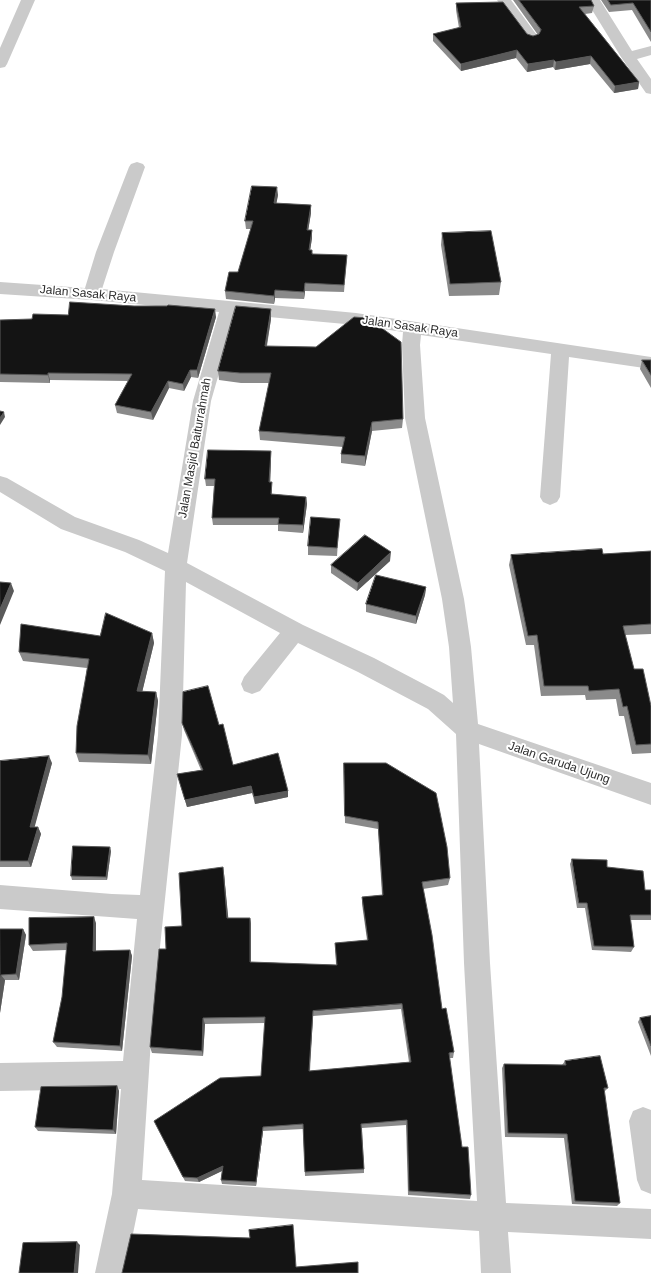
<!DOCTYPE html>
<html>
<head>
<meta charset="utf-8">
<style>
  body { margin:0 }
  canvas { display:block; background:#fff }
</style>
</head>
<body>
<canvas width="651" height="1273"></canvas>
<script>
const ctx = document.querySelector('canvas').getContext('2d');
ctx.lineJoin = 'round';
function fill(path, color) { ctx.fillStyle = color; ctx.fill(path, 'evenodd'); }
function strokePath(path, color, width, dash) { ctx.strokeStyle = color; ctx.lineWidth = width; ctx.lineCap = dash ? 'butt' : 'round'; ctx.setLineDash(dash || []); ctx.stroke(path); }
function write(font, color, halo, rows, align = 'center') {
  ctx.font = font + ' Helvetica,sans-serif'; ctx.lineWidth = 4; ctx.setLineDash([]); ctx.textBaseline = 'middle'; ctx.strokeStyle = halo; ctx.fillStyle = color; for (const [text, x, y, turn = 0] of rows) {
    ctx.save(); ctx.translate(x, y); ctx.rotate((+turn || 0) * Math.PI / 180); ctx.textAlign = isNaN(turn) ? turn : align; if (halo) ctx.strokeText(text, 0, 0); ctx.fillText(text, 0, 0); ctx.restore();
  }
}
fill(new Path2D(`
  M 21,0 L 35,0 L 7,64 L 5,67 L 0,68 L 0,48 Z
  M 497,0 L 511,0 L 539,38 L 537,41 L 532,42 L 527,41 Z
  M 586,0 L 600,0 L 632,51 L 651,46 L 651,55 L 637,59 L 651,79 L 651,94 L 646,93 L 621,57 Z
  M 137,162 L 143,164 L 145,167 L 114,252 L 102,289 L 356,313 L 651,357 L 651,369 L 569,357 L 560,497 L 557,502 L 550,505 L 543,502 L 540,497 L 551,354 L 421,335 L 420,345 L 425,418 L 464,599 L 471,647 L 478,724 L 651,783 L 651,805 L 479,744 L 490,963 L 506,1203 L 651,1209 L 651,1239 L 508,1232 L 511,1273 L 481,1273 L 479,1231 L 138,1209 L 125,1273 L 95,1273 L 112,1194 L 121,1089 L 0,1091 L 0,1063 L 123,1061 L 137,919 L 0,909 L 0,885 L 112,894 L 140,895 L 158,735 L 165,571 L 125,552 L 61,529 L 0,492 L 0,476 L 7,478 L 75,517 L 139,540 L 168,553 L 193,401 L 219,312 L 92,300 L 0,294 L 0,282 L 85,288 L 96,252 L 129,167 L 131,164 ZM 236,314 L 356,325 L 403,332 L 402,345 L 405,418 L 442,599 L 449,647 L 453,703 L 444,695 L 433,689 L 374,658 L 303,625 L 187,563 L 211,401 ZM 186,582 L 280,633 L 244,677 L 241,684 L 244,691 L 252,694 L 260,691 L 298,643 L 358,672 L 428,709 L 456,734 L 464,963 L 477,1201 L 142,1180 L 152,1024 L 182,735 Z
  M 643,1107 L 651,1110 L 651,1194 L 641,1190 L 637,1180 L 629,1121 L 633,1111 Z`), '#cacaca');
fill(new Path2D(`
  M 513,0 L 591,0 L 594,6 L 592,13 L 585,14 L 639,82 L 638,89 L 614,93 L 590,64 L 555,70 L 553,67 L 527,72 L 516,58 L 461,71 L 433,41 L 433,34 L 459,28 L 456,10 L 456,3 L 527,34 L 533,36 L 538,35 Z
  M 601,0 L 651,0 L 651,42 L 632,10 L 609,12 Z
  M 278,195 L 276,203 L 311,205 L 311,213 L 308,230 L 312,238 L 310,250 L 313,254 L 347,255 L 344,292 L 305,291 L 304,299 L 275,298 L 274,304 L 226,299 L 225,291 L 238,272 L 251,229 L 246,229 L 245,221 Z
  M 442,233 L 501,282 L 499,295 L 449,296 L 441,245 Z
  M 271,309 L 271,319 L 267,346 L 403,419 L 402,428 L 372,431 L 365,466 L 341,463 L 341,454 L 343,447 L 260,440 L 259,431 L 269,383 L 241,383 L 219,380 L 218,371 Z
  M 216,317 L 198,378 L 191,377 L 184,391 L 169,388 L 153,420 L 117,413 L 115,405 L 128,381 L 50,380 L 50,383 L 0,382 L 0,320 Z
  M 642,360 L 651,360 L 651,388 L 640,369 Z
  M 271,451 L 271,458 L 270,482 L 272,489 L 272,494 L 306,497 L 307,504 L 303,533 L 278,531 L 278,525 L 213,525 L 212,518 L 214,486 L 206,486 L 205,479 Z
  M 339,527 L 337,556 L 308,555 L 308,546 Z
  M 651,551 L 651,634 L 625,635 L 634,669 L 651,706 L 651,753 L 632,754 L 624,716 L 619,716 L 616,699 L 586,700 L 585,695 L 541,696 L 534,645 L 526,645 L 509,565 L 511,555 L 603,554 Z
  M 390,561 L 357,591 L 331,573 L 331,565 Z
  M 426,587 L 425,595 L 416,624 L 366,612 L 366,604 Z
  M 152,633 L 154,643 L 142,692 L 156,692 L 158,701 L 151,764 L 79,762 L 76,753 L 87,668 L 23,661 L 19,652 L 100,636 Z
  M 182,723 L 219,725 L 233,765 L 288,791 L 288,797 L 255,804 L 252,793 L 187,807 L 177,774 L 201,770 L 184,730 Z
  M 0,761 L 52,763 L 34,827 L 38,827 L 41,834 L 31,867 L 0,867 Z
  M 344,770 L 450,878 L 448,885 L 423,889 L 442,1009 L 454,1052 L 453,1058 L 449,1058 L 462,1147 L 471,1195 L 470,1199 L 408,1195 L 406,1125 L 362,1128 L 364,1169 L 364,1173 L 305,1176 L 303,1129 L 263,1131 L 256,1186 L 222,1184 L 221,1180 L 222,1171 L 199,1182 L 185,1181 L 154,1121 L 261,1076 L 265,1023 L 205,1024 L 203,1056 L 152,1053 L 150,1047 L 166,949 L 182,926 L 224,874 L 228,918 L 250,918 L 251,924 L 251,962 L 336,965 L 335,943 L 367,940 L 362,904 L 362,897 L 382,895 L 378,829 L 345,823 ZM 401,1009 L 409,1062 L 310,1071 L 313,1016 Z
  M 111,851 L 107,880 L 72,880 L 71,876 Z
  M 572,859 L 607,867 L 645,890 L 651,890 L 651,920 L 630,920 L 634,947 L 631,952 L 592,950 L 585,908 L 577,908 L 570,864 Z
  M 96,923 L 96,951 L 130,950 L 132,956 L 122,1051 L 57,1047 L 53,1042 L 62,997 L 67,950 L 33,951 L 29,945 Z
  M 0,929 L 23,929 L 26,935 L 19,980 L 5,980 L 0,1013 Z
  M 651,1016 L 651,1056 L 638,1022 L 640,1018 Z
  M 565,1061 L 608,1088 L 604,1092 L 620,1203 L 617,1206 L 572,1204 L 564,1138 L 505,1137 L 502,1068 L 504,1064 L 562,1065 Z
  M 117,1086 L 119,1091 L 116,1134 L 38,1131 L 35,1127 Z`), '#8a8a8a');
fill(new Path2D(`
  M 517,50 L 516,58 L 461,71 L 461,64 Z
  M 591,56 L 590,64 L 555,70 L 556,62 Z
  M 554,60 L 553,67 L 527,72 L 528,64 Z
  M 639,82 L 638,89 L 614,93 L 615,86 Z
  M 277,187 L 278,195 L 275,211 L 274,203 Z
  M 311,205 L 311,213 L 307,238 L 307,230 Z
  M 312,230 L 312,238 L 309,258 L 309,250 Z
  M 305,283 L 305,291 L 304,299 L 304,292 Z
  M 275,290 L 275,298 L 274,304 L 274,296 Z
  M 215,309 L 216,317 L 198,378 L 197,370 Z
  M 271,309 L 271,319 L 265,355 L 265,346 Z
  M 190,370 L 191,377 L 184,391 L 183,384 Z
  M 48,373 L 50,380 L 50,383 L 48,375 Z
  M 168,381 L 169,388 L 153,420 L 151,412 Z
  M 4,412 L 5,417 L 0,425 L 0,418 Z
  M 372,422 L 372,431 L 365,466 L 365,456 Z
  M 271,451 L 271,458 L 270,489 L 269,482 Z
  M 306,497 L 307,504 L 303,533 L 303,525 Z
  M 391,552 L 390,561 L 357,591 L 358,583 Z
  M 11,583 L 14,591 L 0,625 L 0,609 Z
  M 426,587 L 425,595 L 416,624 L 416,616 Z
  M 152,633 L 154,643 L 140,701 L 137,691 Z
  M 156,692 L 158,701 L 151,764 L 148,755 Z
  M 49,756 L 52,763 L 33,833 L 30,827 Z
  M 251,786 L 252,793 L 187,807 L 185,800 Z
  M 288,791 L 288,797 L 255,804 L 254,797 Z
  M 38,827 L 41,834 L 31,867 L 28,861 Z
  M 110,847 L 111,851 L 107,880 L 106,877 Z
  M 223,867 L 224,874 L 229,925 L 227,918 Z
  M 94,917 L 96,923 L 96,957 L 93,951 Z
  M 250,918 L 251,924 L 251,968 L 250,962 Z
  M 23,929 L 26,935 L 19,980 L 16,974 Z
  M 130,950 L 132,956 L 122,1051 L 120,1046 Z
  M 1,975 L 5,980 L 0,1013 L 0,982 Z
  M 313,1011 L 313,1016 L 309,1076 L 309,1071 Z
  M 203,1018 L 205,1024 L 203,1056 L 202,1051 Z
  M 117,1086 L 119,1091 L 116,1134 L 113,1130 Z
  M 263,1127 L 263,1131 L 256,1186 L 256,1182 Z
  M 223,1166 L 224,1170 L 199,1182 L 197,1178 Z
  M 77,1242 L 80,1245 L 78,1273 L 74,1273 Z`), '#5a5a5a');
const building = new Path2D(`
  M 519,0 L 591,0 L 594,6 L 579,7 L 639,82 L 615,86 L 591,56 L 556,62 L 554,60 L 528,64 L 517,50 L 461,64 L 433,34 L 461,27 L 456,3 L 503,2 L 527,34 L 533,36 L 539,34 L 541,30 Z
  M 608,0 L 651,0 L 651,32 L 633,3 L 611,5 Z
  M 252,186 L 277,187 L 274,203 L 311,205 L 307,230 L 312,230 L 309,250 L 312,250 L 312,254 L 347,255 L 344,285 L 305,283 L 304,292 L 275,290 L 274,296 L 225,291 L 229,272 L 238,272 L 253,221 L 245,221 Z
  M 491,231 L 501,282 L 450,284 L 442,233 Z
  M 70,302 L 134,306 L 167,306 L 168,305 L 215,309 L 197,370 L 190,370 L 183,384 L 168,381 L 151,412 L 115,405 L 132,374 L 48,373 L 48,375 L 0,374 L 0,320 L 32,319 L 33,314 L 68,315 Z
  M 236,306 L 271,309 L 265,346 L 316,347 L 354,317 L 368,318 L 401,342 L 403,419 L 372,422 L 365,456 L 341,454 L 345,437 L 259,431 L 271,373 L 240,373 L 218,371 Z
  M 642,360 L 651,360 L 651,375 Z
  M 0,411 L 4,412 L 0,418 Z
  M 208,450 L 271,451 L 269,482 L 272,482 L 271,494 L 306,497 L 303,525 L 278,524 L 279,518 L 212,518 L 215,479 L 205,479 Z
  M 311,517 L 340,519 L 337,548 L 308,546 Z
  M 365,535 L 391,552 L 358,583 L 331,565 Z
  M 602,549 L 603,554 L 651,551 L 651,624 L 623,626 L 634,669 L 643,669 L 651,706 L 651,744 L 636,745 L 627,706 L 623,707 L 619,689 L 589,691 L 588,686 L 544,686 L 537,635 L 528,636 L 511,555 Z
  M 376,575 L 426,587 L 416,616 L 366,604 Z
  M 0,582 L 11,583 L 0,609 Z
  M 106,613 L 152,633 L 137,691 L 156,692 L 148,755 L 76,753 L 77,726 L 89,659 L 19,652 L 21,624 L 100,636 Z
  M 208,686 L 219,725 L 223,724 L 233,765 L 278,753 L 288,791 L 254,797 L 251,786 L 185,800 L 177,774 L 203,770 L 182,723 L 183,692 Z
  M 49,756 L 30,827 L 38,827 L 28,861 L 0,861 L 0,761 Z
  M 344,763 L 386,763 L 436,793 L 447,847 L 450,878 L 422,882 L 432,935 L 442,1009 L 446,1008 L 454,1052 L 449,1053 L 462,1147 L 468,1147 L 471,1195 L 409,1191 L 407,1120 L 361,1124 L 364,1169 L 305,1172 L 303,1124 L 263,1127 L 256,1182 L 221,1180 L 223,1166 L 197,1178 L 183,1177 L 154,1121 L 220,1078 L 261,1076 L 265,1017 L 203,1018 L 202,1051 L 150,1047 L 159,949 L 166,949 L 165,927 L 182,926 L 179,873 L 223,867 L 227,918 L 250,918 L 250,962 L 337,965 L 335,943 L 368,940 L 362,897 L 383,895 L 378,822 L 345,816 ZM 402,1004 L 411,1062 L 309,1071 L 313,1011 Z
  M 73,846 L 110,847 L 106,877 L 71,876 Z
  M 572,859 L 607,860 L 607,867 L 643,871 L 645,890 L 651,890 L 651,915 L 630,915 L 634,947 L 594,946 L 587,903 L 579,903 Z
  M 94,917 L 93,951 L 130,950 L 120,1046 L 53,1042 L 62,997 L 67,943 L 29,945 L 29,918 Z
  M 0,929 L 23,929 L 16,974 L 1,975 L 0,982 Z
  M 651,1016 L 651,1046 L 640,1018 Z
  M 600,1056 L 608,1088 L 604,1088 L 620,1203 L 575,1201 L 567,1134 L 508,1133 L 504,1064 L 566,1065 L 565,1061 Z
  M 117,1086 L 113,1130 L 35,1127 L 41,1087 Z
  M 293,1225 L 296,1267 L 358,1262 L 358,1273 L 122,1273 L 131,1234 L 250,1238 L 249,1230 Z
  M 77,1242 L 74,1273 L 19,1273 L 23,1243 Z`);
fill(building, '#141414');
strokePath(building, '#5a5a5a', 1);
write('12px', '#2d2d2d', '#fff', [
  ["Jalan Sasak Raya",88,294,5],
  ["Jalan Sasak Raya",410,327,8],
  ["Jalan Masjid Baiturrahmah",195,448,-80],
  ["Jalan Garuda Ujung",559,763,19]
]);
</script>
</body>
</html>
